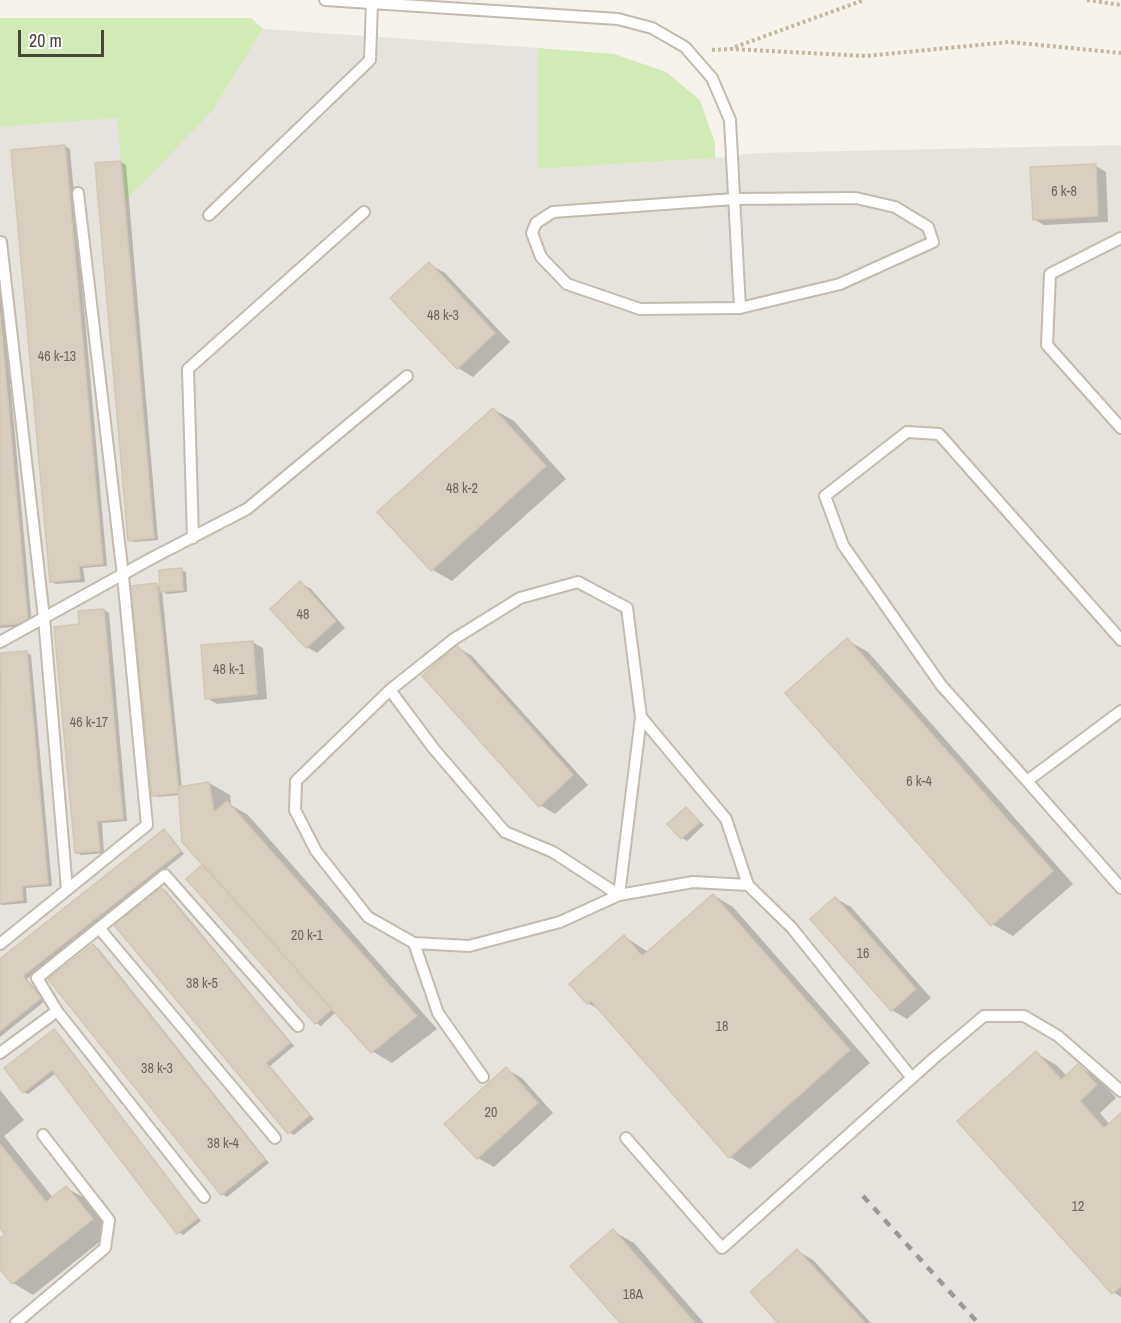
<!DOCTYPE html>
<html>
<head>
<meta charset="utf-8">
<style>
  body { margin:0 }
  #map { position:relative; width:1121px; height:1323px; overflow:hidden; background:#f6f3ec; font-family:"Archivo Narrow",sans-serif }
  canvas { display:block }
  .scale { position:absolute; left:18px; top:30px; width:86px; height:27px; box-sizing:border-box; border:3px solid #4b4439; border-top:0; padding-left:8px; font-size:18px; line-height:21px; white-space:nowrap; color:#4b4439; -webkit-text-stroke:4px #fff; paint-order:stroke }
</style>
</head>
<body>
<div id="map">
<canvas width="1121" height="1323"></canvas>
<div class="scale">20 m</div>
</div>
<script>
const ctx = document.querySelector('canvas').getContext('2d');
ctx.lineJoin = 'round';
function fill(path, color) { ctx.fillStyle = color; ctx.fill(path, 'evenodd'); }
function strokePath(path, color, width, dash) { ctx.strokeStyle = color; ctx.lineWidth = width; ctx.lineCap = dash ? 'butt' : 'round'; ctx.setLineDash(dash || []); ctx.stroke(path); }
function write(font, color, halo, rows, align = 'center') {
  ctx.font = font + ' "Archivo Narrow",sans-serif'; ctx.lineWidth = 4.5; ctx.setLineDash([]); ctx.textBaseline = 'middle'; ctx.strokeStyle = halo; ctx.fillStyle = color; for (const [text, x, y, turn = 0] of rows) {
    ctx.save(); ctx.translate(x, y); ctx.rotate((+turn || 0) * Math.PI / 180); ctx.textAlign = isNaN(turn) ? turn : align; if (halo) ctx.strokeText(text, 0, 0); ctx.fillText(text, 0, 0); ctx.restore();
  }
}
fill(new Path2D(`
  M 263,29 L 538,48 L 539,169 L 715,158 L 757,153 L 1121,145 L 1121,1323 L 0,1323 L 0,127 L 213,110 Z`), '#e6e2dd');
fill(new Path2D(`
  M 0,18 L 251,18 L 263,29 L 213,110 L 125,201 L 117,118 L 0,127 Z
  M 538,48 L 614,54 L 666,72 L 700,100 L 715,143 L 715,158 L 538,169 Z`), '#d2eab5');
fill(new Path2D(`
  M 65,146 L 70,149 L 107,566 L 83,568 L 85,582 L 56,584 L 51,581 Z
  M 121,162 L 126,165 L 158,540 L 134,542 L 130,540 Z
  M 1096,166 L 1106,172 L 1108,222 L 1044,225 L 1034,219 Z
  M 429,264 L 445,273 L 510,342 L 473,377 L 458,368 Z
  M 0,269 L 32,625 L 0,628 Z
  M 493,409 L 514,421 L 566,479 L 452,581 L 431,569 Z
  M 181,570 L 186,572 L 187,592 L 167,594 L 162,591 L 182,788 L 209,783 L 230,795 L 231,805 L 248,815 L 437,1029 L 392,1063 L 372,1051 L 336,1012 L 321,1026 L 316,1023 L 204,864 L 180,795 L 158,797 L 153,795 L 157,585 L 162,587 Z
  M 300,583 L 311,589 L 345,628 L 317,653 L 307,647 Z
  M 104,610 L 109,613 L 127,821 L 102,823 L 104,853 L 81,855 L 76,852 L 81,626 Z
  M 847,640 L 868,652 L 1073,884 L 1013,936 L 992,924 Z
  M 252,642 L 263,648 L 267,699 L 217,704 L 207,698 Z
  M 457,647 L 472,656 L 588,785 L 555,814 L 540,805 Z
  M 26,652 L 31,655 L 52,886 L 26,888 L 27,903 L 2,905 L 0,904 L 0,669 L 4,668 Z
  M 686,809 L 704,825 L 687,841 L 682,838 Z
  M 164,831 L 169,834 L 184,854 L 27,979 L 45,1001 L 0,1037 L 0,961 Z
  M 161,888 L 166,891 L 294,1046 L 270,1066 L 314,1119 L 294,1135 L 289,1132 Z
  M 713,895 L 733,907 L 870,1063 L 750,1169 L 730,1157 L 601,1011 L 588,1003 L 625,937 L 648,952 Z
  M 835,898 L 851,907 L 931,998 L 907,1019 L 892,1010 Z
  M 93,945 L 98,948 L 269,1163 L 227,1197 L 222,1194 Z
  M 54,1031 L 59,1034 L 201,1221 L 183,1235 L 178,1232 L 56,1073 L 28,1094 L 24,1092 Z
  M 1036,1053 L 1056,1065 L 1067,1076 L 1078,1066 L 1099,1078 L 1116,1098 L 1100,1113 L 1110,1125 L 1121,1115 L 1121,1297 L 1113,1292 Z
  M 506,1069 L 522,1078 L 553,1113 L 494,1167 L 478,1158 Z
  M 0,1090 L 24,1120 L 4,1136 L 53,1198 L 66,1188 L 87,1199 L 112,1232 L 33,1295 L 13,1283 L 0,1267 L 0,1240 L 7,1235 L 0,1226 Z
  M 613,1231 L 634,1243 L 704,1323 L 622,1323 Z
  M 798,1251 L 813,1260 L 871,1323 L 780,1323 Z`), '#0003');
const building = new Path2D(`
  M 65,145 L 103,564 L 79,566 L 80,579 L 50,582 L 11,150 Z
  M 121,161 L 154,538 L 128,541 L 95,163 Z
  M 1096,164 L 1098,216 L 1033,220 L 1030,167 Z
  M 429,262 L 495,333 L 457,369 L 390,298 Z
  M 0,314 L 28,623 L 0,625 Z
  M 493,408 L 546,466 L 431,571 L 377,512 Z
  M 182,568 L 183,590 L 160,592 L 159,570 Z
  M 300,581 L 336,621 L 306,648 L 270,609 Z
  M 157,583 L 179,793 L 152,796 L 131,586 Z
  M 104,609 L 123,819 L 97,821 L 100,851 L 75,853 L 54,627 L 79,624 L 78,611 Z
  M 847,638 L 1053,871 L 991,926 L 785,693 Z
  M 253,641 L 257,694 L 205,699 L 201,645 Z
  M 457,645 L 573,775 L 539,807 L 422,676 Z
  M 27,651 L 48,884 L 22,886 L 23,900 L 0,903 L 1,653 Z
  M 209,782 L 214,812 L 227,801 L 417,1016 L 371,1053 L 182,842 L 178,787 Z
  M 686,807 L 700,822 L 681,839 L 667,824 Z
  M 164,829 L 181,851 L 23,976 L 41,998 L 0,1031 L 0,959 Z
  M 203,864 L 332,1009 L 315,1024 L 186,879 Z
  M 161,887 L 290,1043 L 266,1063 L 310,1115 L 288,1134 L 114,925 Z
  M 713,894 L 850,1050 L 729,1158 L 591,1001 L 587,1004 L 569,984 L 624,935 L 642,956 Z
  M 835,897 L 916,989 L 891,1011 L 810,919 Z
  M 93,944 L 265,1160 L 221,1195 L 48,979 Z
  M 54,1029 L 198,1218 L 177,1234 L 52,1070 L 23,1093 L 4,1068 Z
  M 1036,1051 L 1061,1080 L 1078,1064 L 1097,1085 L 1080,1101 L 1104,1128 L 1121,1113 L 1121,1286 L 1112,1294 L 957,1121 Z
  M 506,1067 L 538,1103 L 477,1159 L 444,1124 Z
  M 0,1144 L 46,1202 L 66,1186 L 93,1219 L 12,1284 L 0,1269 L 0,1238 L 5,1234 L 0,1228 Z
  M 613,1229 L 695,1323 L 620,1323 L 570,1266 Z
  M 797,1249 L 865,1323 L 778,1323 L 750,1292 Z`);
fill(building, '#d8cfc1');
strokePath(building, '#d3c7b4', 1.5);
const service = new Path2D(`
  M 325,0 L 618,19 L 652,28 L 685,47 L 712,78 L 730,120 L 740,308
  M 856,198 L 895,207 L 928,227 L 933,242 L 840,284 L 740,308 L 640,309 L 567,284 L 541,257 L 532,233 L 536,223 L 553,212 L 734,199 Z
  M 209,215 L 370,60 L 372,2
  M 1121,238 L 1050,274 L 1047,345 L 1121,428
  M 1,242 L 44,618 L 67,890
  M 193,538 L 188,369 L 364,212
  M 578,582 L 627,608 L 641,717 L 619,895 L 560,922 L 469,946 L 414,943 L 368,917 L 316,851 L 295,810 L 296,781 L 390,690 L 454,639 L 520,598 Z
  M 1121,640 L 939,434 L 907,432 L 825,496 L 843,545 L 941,685 L 1027,781 L 1121,711
  M 0,642 L 154,557 L 247,509 L 407,376
  M 390,690 L 434,749 L 505,832 L 553,852 L 619,895 L 693,882 L 748,885 L 792,928 L 912,1078
  M 641,717 L 726,819 L 748,885
  M 1027,781 L 1121,888
  M 99,928 L 275,1138
  M 414,943 L 438,1013 L 483,1077
  M 0,944 L 147,825 L 123,576 L 78,193
  M 57,1011 L 37,978 L 165,875 L 298,1026
  M 0,1053 L 57,1011 L 204,1197
  M 626,1138 L 722,1248 L 933,1059 L 984,1016 L 1024,1016 L 1058,1036 L 1121,1091
  M 16,1323 L 105,1248 L 109,1220 L 43,1135`);
strokePath(service, '#c2bbae', 14);
strokePath(new Path2D(`
  M 1087,0 L 1121,5
  M 735,47 L 864,0
  M 712,50 L 732,49 L 866,56 L 1009,42 L 1121,53`), '#c4b79f', 4, [3, 3]);
strokePath(service, '#fff', 10);
strokePath(new Path2D(`
  M 863,1196 L 978,1323`), '#9a9a9a', 4.5, [8, 8]);
write('14px', '#6e675b', null, [
  ["6 k-8",1064,192],
  ["48 k-3",443,316],
  ["46 k-13",57,357],
  ["48 k-2",462,489],
  ["48",303,615],
  ["48 k-1",229,670],
  ["46 k-17",89,723],
  ["6 k-4",919,782],
  ["20 k-1",307,936],
  ["16",863,954],
  ["38 k-5",202,984],
  ["18",722,1027],
  ["38 k-3",157,1069],
  ["20",491,1113],
  ["38 k-4",223,1144],
  ["12",1078,1207],
  ["18A",633,1295]
]);
</script>
</body>
</html>
